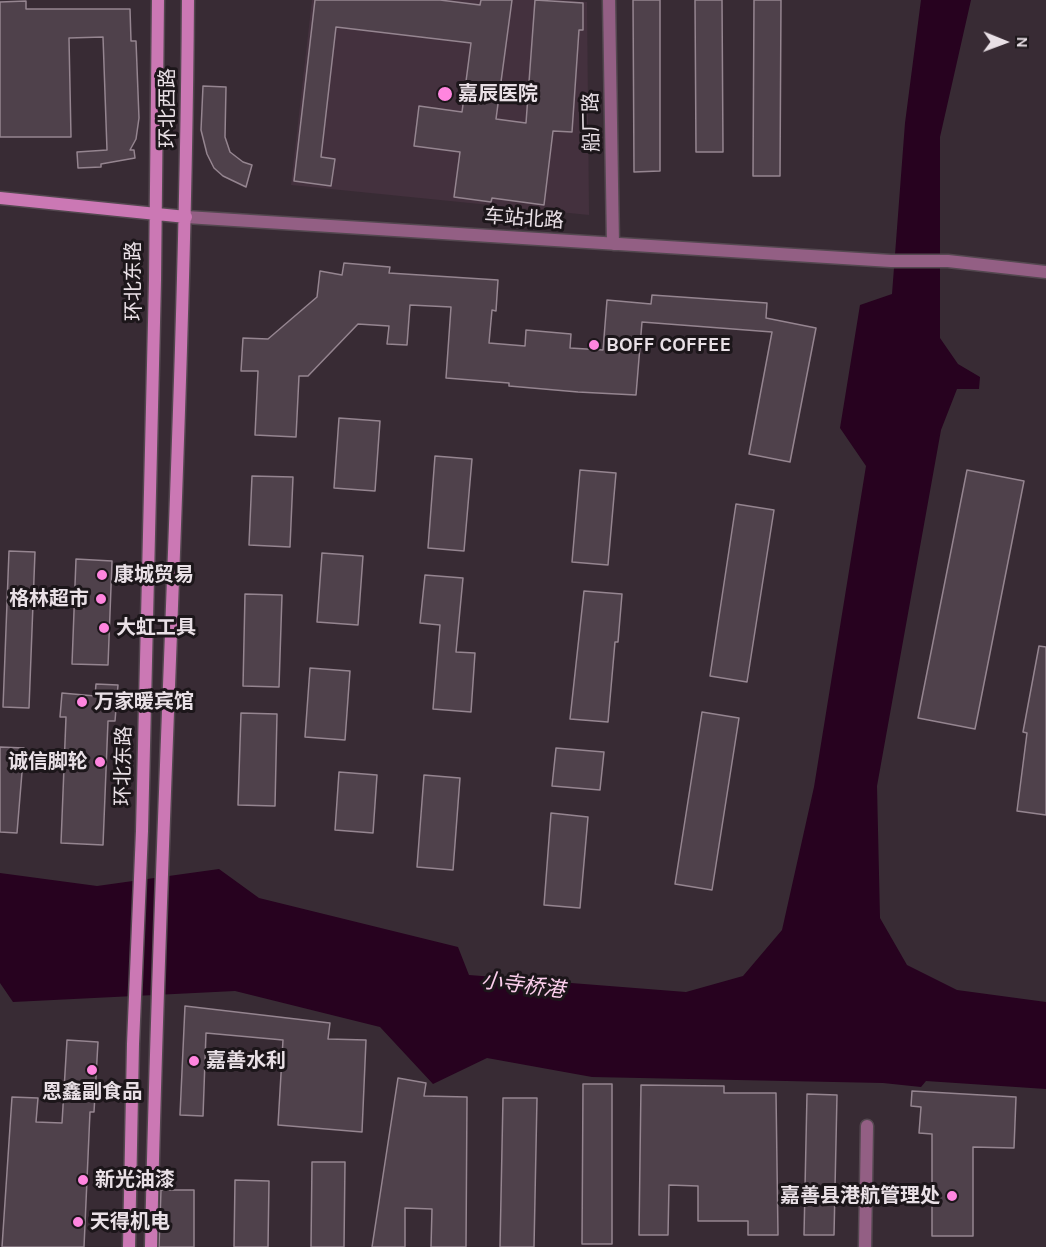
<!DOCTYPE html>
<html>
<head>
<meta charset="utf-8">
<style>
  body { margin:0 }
  #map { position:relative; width:1046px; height:1247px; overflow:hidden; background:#382b34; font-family:Karla,sans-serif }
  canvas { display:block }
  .north { position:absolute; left:974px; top:12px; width:60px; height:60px; -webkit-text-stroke:4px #1c161a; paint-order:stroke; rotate:91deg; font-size:16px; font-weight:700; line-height:24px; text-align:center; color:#e9e0e6 }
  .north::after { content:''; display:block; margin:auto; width:21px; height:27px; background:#e9e0e6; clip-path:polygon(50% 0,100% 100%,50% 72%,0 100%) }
</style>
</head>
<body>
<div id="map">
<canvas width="1046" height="1247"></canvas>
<div class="north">N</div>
</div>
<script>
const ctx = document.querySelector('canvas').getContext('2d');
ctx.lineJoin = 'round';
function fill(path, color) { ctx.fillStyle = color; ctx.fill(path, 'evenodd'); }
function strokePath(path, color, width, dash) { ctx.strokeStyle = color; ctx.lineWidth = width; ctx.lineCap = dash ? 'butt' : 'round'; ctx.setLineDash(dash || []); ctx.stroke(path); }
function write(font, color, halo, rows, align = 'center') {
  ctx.font = font + ' Karla,"Noto Sans SC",sans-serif'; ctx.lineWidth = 6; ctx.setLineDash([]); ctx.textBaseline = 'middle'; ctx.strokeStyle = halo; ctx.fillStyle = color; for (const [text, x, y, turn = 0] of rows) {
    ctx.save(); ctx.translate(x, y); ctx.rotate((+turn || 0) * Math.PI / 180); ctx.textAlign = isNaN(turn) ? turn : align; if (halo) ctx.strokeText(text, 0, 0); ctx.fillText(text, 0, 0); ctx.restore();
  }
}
fill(new Path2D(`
  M 312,0 L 563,0 L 587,2 L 589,215 L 291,185 Z`), '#44313e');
fill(new Path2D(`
  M 921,0 L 971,0 L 940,137 L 940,338 L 958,364 L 980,377 L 979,389 L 957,389 L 941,430 L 877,786 L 880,918 L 907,965 L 957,990 L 1046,1002 L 1046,1089 L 926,1081 L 921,1087 L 883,1083 L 592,1077 L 487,1058 L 433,1084 L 380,1027 L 235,991 L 13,1002 L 0,983 L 0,873 L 97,886 L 219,869 L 259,898 L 458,947 L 469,975 L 686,992 L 743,976 L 782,930 L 814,787 L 866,466 L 840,428 L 860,305 L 892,294 L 905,123 Z`), '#27021f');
const building = new Path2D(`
  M 315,0 L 440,0 L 480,5 L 481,0 L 512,0 L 496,119 L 526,123 L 535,0 L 583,3 L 583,30 L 579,30 L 572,132 L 553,131 L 544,205 L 492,198 L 491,202 L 454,197 L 460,152 L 414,146 L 419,106 L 462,112 L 471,43 L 336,27 L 321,157 L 335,159 L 331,186 L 294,181 Z
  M 633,0 L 660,0 L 660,171 L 634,172 Z
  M 695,0 L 722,0 L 723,152 L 696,152 Z
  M 754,0 L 781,0 L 780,176 L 753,176 Z
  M 26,1 L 26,9 L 130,9 L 131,41 L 136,41 L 139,118 L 136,139 L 130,150 L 134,150 L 135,158 L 101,164 L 101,167 L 78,168 L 77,152 L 107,150 L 103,37 L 69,38 L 71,137 L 0,137 L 0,2 Z
  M 203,86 L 226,87 L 225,137 L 230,152 L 243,162 L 252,165 L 246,187 L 223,176 L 214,168 L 207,154 L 201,130 Z
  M 344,263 L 390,267 L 389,273 L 498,280 L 496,311 L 492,310 L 489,343 L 525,346 L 526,330 L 571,334 L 570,348 L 603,350 L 607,300 L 651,304 L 652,295 L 767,303 L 766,318 L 816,328 L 790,462 L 749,454 L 772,332 L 642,322 L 636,395 L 578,392 L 509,386 L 509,383 L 446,378 L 451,307 L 410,305 L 407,345 L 387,344 L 389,326 L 358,324 L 308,376 L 299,376 L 296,437 L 255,435 L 258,371 L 241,371 L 243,338 L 268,339 L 317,297 L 320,271 L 342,275 Z
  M 339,418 L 380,421 L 375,491 L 334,488 Z
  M 435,456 L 472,459 L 464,551 L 428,548 Z
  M 580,470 L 616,473 L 608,565 L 572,562 Z
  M 967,470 L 1024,481 L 975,729 L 918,718 Z
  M 252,476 L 293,477 L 290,547 L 249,545 Z
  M 736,504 L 774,510 L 747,682 L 710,676 Z
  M 9,551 L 35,552 L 29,708 L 3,707 Z
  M 322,553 L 363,556 L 358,625 L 317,622 Z
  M 76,559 L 112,561 L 108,665 L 72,664 Z
  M 425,575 L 463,578 L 456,652 L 475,653 L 471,712 L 433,709 L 440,625 L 420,623 Z
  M 584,591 L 622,594 L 618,642 L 615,642 L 608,722 L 570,719 Z
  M 245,594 L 282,595 L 279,687 L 243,686 Z
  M 1039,646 L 1046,647 L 1046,815 L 1017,811 L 1027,733 L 1023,732 Z
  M 310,668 L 350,671 L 345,740 L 305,737 Z
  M 96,684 L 118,685 L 115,721 L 108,721 L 103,845 L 61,843 L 66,717 L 60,717 L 62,693 L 95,696 Z
  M 702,712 L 739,718 L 712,890 L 675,884 Z
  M 241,713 L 277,714 L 275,806 L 238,805 Z
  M 0,747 L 24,748 L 17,833 L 0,832 Z
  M 556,748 L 604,752 L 600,790 L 552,786 Z
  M 339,772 L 377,775 L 373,833 L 335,830 Z
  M 424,775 L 460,778 L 453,870 L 417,867 Z
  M 551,813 L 588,817 L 580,908 L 544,905 Z
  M 185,1006 L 330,1023 L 328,1039 L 366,1040 L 362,1132 L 278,1125 L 283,1040 L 206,1033 L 203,1116 L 180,1115 Z
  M 67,1040 L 98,1042 L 94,1112 L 90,1112 L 84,1247 L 2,1247 L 12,1097 L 38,1098 L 36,1122 L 62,1123 Z
  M 398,1078 L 426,1083 L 424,1096 L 467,1097 L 466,1247 L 431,1247 L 432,1209 L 405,1208 L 405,1247 L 372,1247 Z
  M 583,1084 L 612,1084 L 612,1244 L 582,1244 Z
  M 641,1085 L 724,1086 L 724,1093 L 776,1093 L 778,1235 L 748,1235 L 748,1221 L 698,1221 L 698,1186 L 669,1185 L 668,1235 L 639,1235 Z
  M 912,1091 L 1016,1097 L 1014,1148 L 973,1147 L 973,1236 L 932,1236 L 932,1134 L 919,1133 L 921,1107 L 911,1106 Z
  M 807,1094 L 837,1095 L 834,1235 L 804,1235 Z
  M 503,1098 L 537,1098 L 534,1247 L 500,1247 Z
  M 312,1162 L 345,1162 L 344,1247 L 311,1247 Z
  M 235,1180 L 269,1181 L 268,1247 L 234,1247 Z
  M 161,1190 L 194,1190 L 194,1247 L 159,1247 Z`);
fill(building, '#4f414b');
strokePath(building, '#958590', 1.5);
const street = new Path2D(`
  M 609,0 L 613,244
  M 186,217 L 891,261 L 948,261 L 1046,272
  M 865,1247 L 867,1126`);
const secondary = new Path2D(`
  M 0,198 L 186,217
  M 129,1247 L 133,1044 L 142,831 L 155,280 L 158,0
  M 151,1247 C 159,831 185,416 188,0`);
strokePath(street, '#544850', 15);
strokePath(secondary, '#544850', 15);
strokePath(street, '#935f84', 12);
strokePath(secondary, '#cb78b4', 12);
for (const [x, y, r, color] of [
  [445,94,8,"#ff85df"],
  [594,345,6,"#ff85df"],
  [102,575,6,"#ff85df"],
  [101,599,6,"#ff85df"],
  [104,628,6,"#ff85df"],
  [82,702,6,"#ff85df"],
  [100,762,6,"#ff85df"],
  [194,1061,6,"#ff85df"],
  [92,1070,6,"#ff85df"],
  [83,1180,6,"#ff85df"],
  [952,1196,6,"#ff85df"],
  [78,1222,6,"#ff85df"]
]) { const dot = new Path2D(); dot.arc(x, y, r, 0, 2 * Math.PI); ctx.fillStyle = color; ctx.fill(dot); strokePath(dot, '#1c161a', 2); }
write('bold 20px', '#e9e0e6', '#1c161a', [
  ["嘉辰医院",458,94],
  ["BOFF COFFEE",606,345],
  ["康城贸易",114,575],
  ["格林超市",89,599,"right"],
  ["大虹工具",116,628],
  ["万家暖宾馆",94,702],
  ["诚信脚轮",88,762,"right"],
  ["嘉善水利",206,1061],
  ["恩鑫副食品",92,1092,"center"],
  ["新光油漆",95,1180],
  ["嘉善县港航管理处",940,1196,"right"],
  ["天得机电",90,1222]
], 'left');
write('20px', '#e9e0e6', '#1c161a', [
  ["环北西路",168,108,-90],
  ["船厂路",592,122,-91],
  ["车站北路",524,219,4],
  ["环北东路",134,281,-90],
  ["环北东路",124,766,-89]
]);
write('italic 21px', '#fccfed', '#1c161a', [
  ["小寺桥港",523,986,7]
]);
</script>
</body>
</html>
